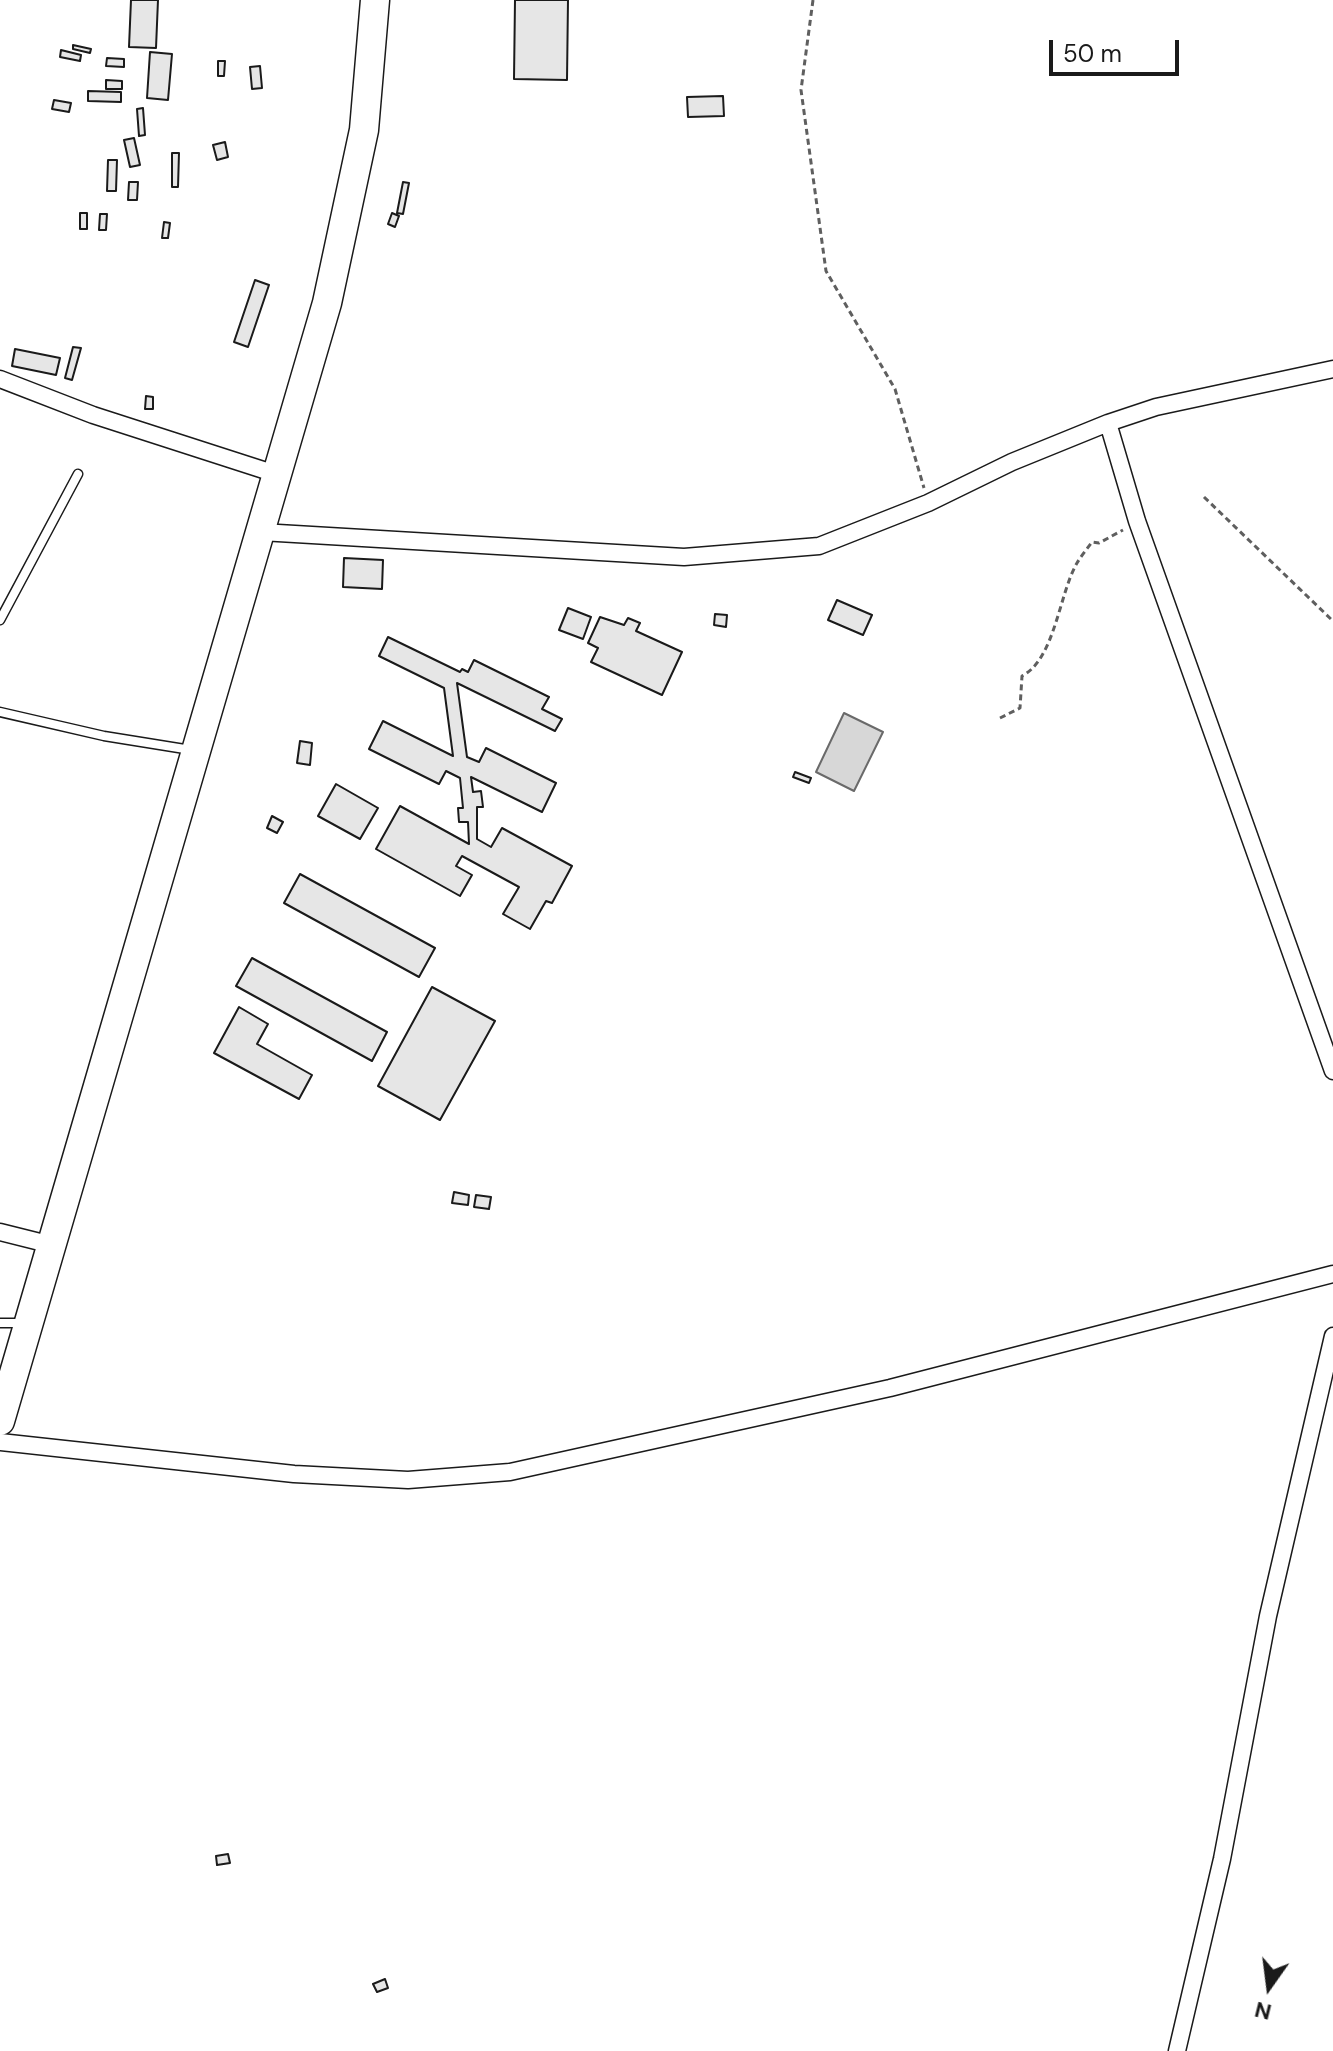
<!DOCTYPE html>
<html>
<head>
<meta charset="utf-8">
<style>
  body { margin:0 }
  #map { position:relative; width:1333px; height:2051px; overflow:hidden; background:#fff; font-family:"DM Sans",sans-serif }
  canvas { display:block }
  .north { position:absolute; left:1229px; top:1947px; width:80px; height:80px; -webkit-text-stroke:6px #fff; paint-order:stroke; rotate:194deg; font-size:22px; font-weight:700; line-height:32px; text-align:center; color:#1a1a1a }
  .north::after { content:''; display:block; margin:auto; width:28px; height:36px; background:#1a1a1a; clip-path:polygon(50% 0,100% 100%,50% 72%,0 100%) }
  .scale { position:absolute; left:1049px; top:40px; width:130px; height:36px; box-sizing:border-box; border:4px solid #1a1a1a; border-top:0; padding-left:10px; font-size:24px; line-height:28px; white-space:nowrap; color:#1a1a1a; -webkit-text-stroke:6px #fff; paint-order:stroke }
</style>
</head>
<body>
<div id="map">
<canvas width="1333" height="2051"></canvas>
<div class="north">N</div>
<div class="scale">50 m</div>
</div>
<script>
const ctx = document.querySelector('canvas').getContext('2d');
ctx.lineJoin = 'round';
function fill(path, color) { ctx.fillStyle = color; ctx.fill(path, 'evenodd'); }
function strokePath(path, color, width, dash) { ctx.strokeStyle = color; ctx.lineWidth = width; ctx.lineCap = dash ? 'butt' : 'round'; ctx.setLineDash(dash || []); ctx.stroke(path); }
const water = new Path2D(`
  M 844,713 L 883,732 L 854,791 L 816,772 Z`);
fill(water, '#d7d7d7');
strokePath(water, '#6a6a6a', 2);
const building = new Path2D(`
  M 131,0 L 158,0 L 156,48 L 129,47 Z
  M 515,0 L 568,0 L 567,80 L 514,79 Z
  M 73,45 L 91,49 L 90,53 L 73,49 Z
  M 61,50 L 81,55 L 80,61 L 60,57 Z
  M 150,52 L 172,54 L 168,100 L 147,98 Z
  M 107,58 L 124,59 L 124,67 L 106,66 Z
  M 218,61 L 225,61 L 224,76 L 218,76 Z
  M 260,66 L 262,88 L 252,89 L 250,67 Z
  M 106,80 L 122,81 L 122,89 L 106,89 Z
  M 88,91 L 121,92 L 121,102 L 88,101 Z
  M 723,96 L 724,116 L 688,117 L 687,97 Z
  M 54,100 L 71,103 L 69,112 L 52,109 Z
  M 143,108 L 145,135 L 139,136 L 137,109 Z
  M 134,138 L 140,165 L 130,167 L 124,140 Z
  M 225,142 L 228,157 L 217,160 L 213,145 Z
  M 172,153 L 179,153 L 178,187 L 172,187 Z
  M 108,160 L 117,160 L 116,191 L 107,191 Z
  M 129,182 L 138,182 L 137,200 L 128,200 Z
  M 403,182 L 409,183 L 403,214 L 397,213 Z
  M 80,213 L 87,213 L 87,229 L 80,229 Z
  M 392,213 L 399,216 L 395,227 L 388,224 Z
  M 100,214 L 107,214 L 106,230 L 99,230 Z
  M 164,222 L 170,223 L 168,238 L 162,238 Z
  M 255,280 L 269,285 L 248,347 L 234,342 Z
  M 73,347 L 81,348 L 72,380 L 65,378 Z
  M 15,349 L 60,358 L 56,375 L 12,366 Z
  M 146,396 L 153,397 L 153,409 L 145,409 Z
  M 344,558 L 383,560 L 382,589 L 343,587 Z
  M 837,600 L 872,615 L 863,635 L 828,620 Z
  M 568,608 L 591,617 L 583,639 L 559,630 Z
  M 715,614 L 727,615 L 726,627 L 714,625 Z
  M 600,617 L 624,625 L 628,618 L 640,623 L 636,631 L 682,652 L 662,695 L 591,662 L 598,648 L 588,643 Z
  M 388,637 L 460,672 L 462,669 L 468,672 L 474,660 L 549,697 L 542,709 L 562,719 L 555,731 L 457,683 L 467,757 L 479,762 L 486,748 L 556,783 L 542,812 L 471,777 L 473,792 L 481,791 L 483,807 L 477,807 L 477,839 L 491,847 L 502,828 L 572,866 L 552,903 L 546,901 L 530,929 L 503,914 L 519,887 L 462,856 L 456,866 L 472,875 L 460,896 L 376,849 L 400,806 L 469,844 L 468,822 L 459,822 L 458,808 L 463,808 L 460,778 L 446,771 L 439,784 L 369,749 L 383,721 L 453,756 L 444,688 L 379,656 Z
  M 300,741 L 312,743 L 310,765 L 297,763 Z
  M 795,772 L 811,778 L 809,783 L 793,777 Z
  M 336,784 L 378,808 L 360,839 L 318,816 Z
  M 272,816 L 283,822 L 277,833 L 267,828 Z
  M 300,874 L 435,948 L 419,977 L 284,903 Z
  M 252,958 L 387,1032 L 372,1061 L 236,986 Z
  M 432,987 L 495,1021 L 440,1120 L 378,1086 Z
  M 239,1007 L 268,1024 L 257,1044 L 312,1075 L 299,1099 L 214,1053 Z
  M 454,1192 L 469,1195 L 468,1205 L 452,1203 Z
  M 476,1195 L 491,1197 L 489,1209 L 474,1207 Z
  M 228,1854 L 230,1863 L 217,1865 L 216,1856 Z
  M 385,1979 L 388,1988 L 377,1992 L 373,1984 Z`);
fill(building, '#e6e6e6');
strokePath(building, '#1a1a1a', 2);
const lane = new Path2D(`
  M 0,620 L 78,474
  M 0,712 L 104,736 L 191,750
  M 0,1323 L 24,1323`);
const street = new Path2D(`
  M 0,379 L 93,415 L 279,475
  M 1108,423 L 1137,521 L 1333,1071
  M 261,532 L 684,557 L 819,546 L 928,503 L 1012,462 L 1108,423 L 1156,407 L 1333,369
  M 0,1232 L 52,1245
  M 0,1442 L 294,1474 L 408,1480 L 510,1472 L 890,1388 L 1333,1274
  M 1177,2051 L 1222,1859 L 1268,1616 L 1333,1336`);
const highway = new Path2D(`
  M 0,1421 L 327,303 L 364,130 L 375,0`);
strokePath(lane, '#1a1a1a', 11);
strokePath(street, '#1a1a1a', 19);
strokePath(highway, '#1a1a1a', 31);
strokePath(new Path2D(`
  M 813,0 L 801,90 L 826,271 L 895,389 L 924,488
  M 1204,497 L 1333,621
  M 1000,718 L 1020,708 L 1022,676 C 1055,659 1059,594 1077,563 C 1081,556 1087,549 1092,542 L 1099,543 L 1123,530`), '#5f5f5f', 3, [6, 4]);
strokePath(lane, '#fff', 8);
strokePath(street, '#fff', 16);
strokePath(highway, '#fff', 28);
</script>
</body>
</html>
